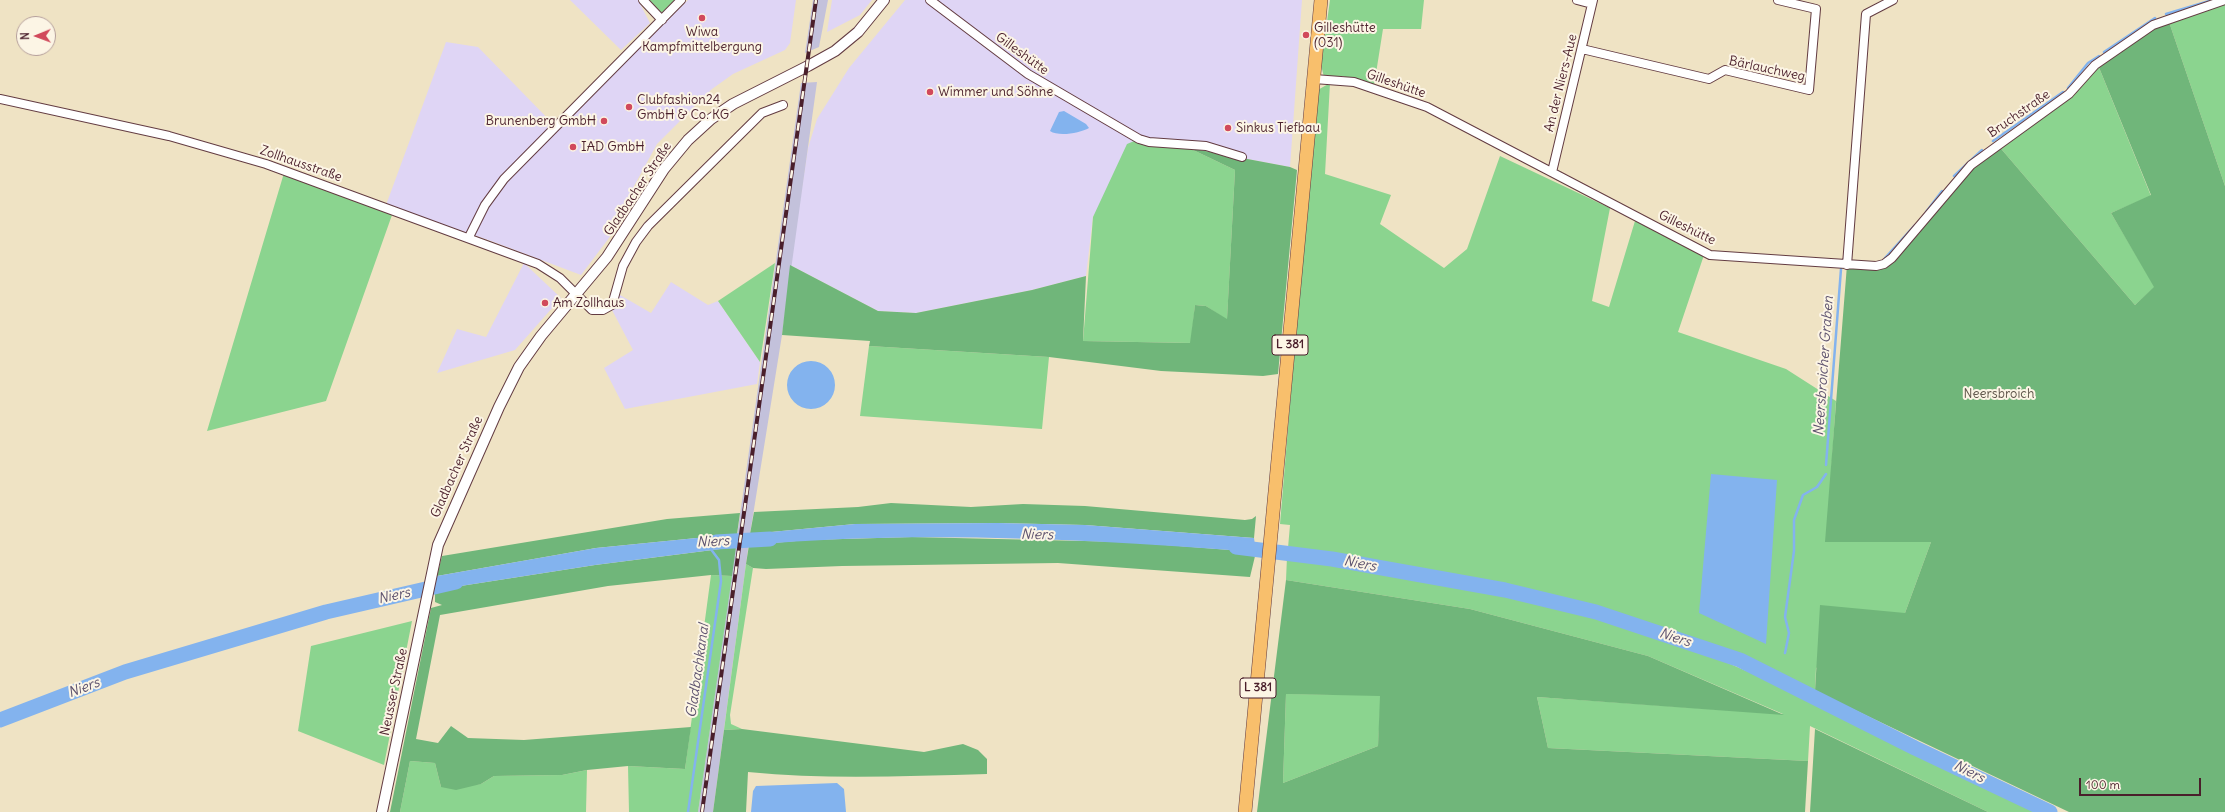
<!DOCTYPE html>
<html>
<head>
<meta charset="utf-8">
<style>
  body { margin:0 }
  #map { position:relative; width:2225px; height:812px; overflow:hidden; background:#efe3c4; font-family:Delius,sans-serif }
  canvas { display:block }
  .north { position:absolute; left:16px; top:16px; width:40px; height:40px; box-sizing:border-box; background:#fcf5e5; border:1px solid #b59f9b; border-radius:50%; rotate:269deg; font-size:11px; font-weight:700; line-height:16px; text-align:center; color:#4a1f2b }
  .north::after { content:''; display:block; margin:auto; width:14px; height:18px; background:#d1495b; clip-path:polygon(50% 0,100% 100%,50% 72%,0 100%) }
  .scale { position:absolute; left:2079px; top:778px; width:122px; height:18px; box-sizing:border-box; border:2px solid #4a1f2b; border-top:0; padding-left:5px; font-size:12px; line-height:14px; white-space:nowrap; color:#4a1f2b; -webkit-text-stroke:3px #fcf5e5; paint-order:stroke }
</style>
</head>
<body>
<div id="map">
<canvas width="2225" height="812"></canvas>
<div class="north">N</div>
<div class="scale">100 m</div>
</div>
<script>
const ctx = document.querySelector('canvas').getContext('2d');
ctx.lineJoin = 'round';
function fill(path, color) { ctx.fillStyle = color; ctx.fill(path, 'evenodd'); }
function strokePath(path, color, width, dash) { ctx.strokeStyle = color; ctx.lineWidth = width; ctx.lineCap = dash ? 'butt' : 'round'; ctx.setLineDash(dash || []); ctx.stroke(path); }
function write(font, color, halo, rows, align = 'center') {
  ctx.font = font + ' Delius,sans-serif'; ctx.lineWidth = 4; ctx.setLineDash([]); ctx.textBaseline = 'middle'; ctx.strokeStyle = halo; ctx.fillStyle = color; for (const [text, x, y, turn = 0] of rows) {
    ctx.save(); ctx.translate(x, y); ctx.rotate((+turn || 0) * Math.PI / 180); ctx.textAlign = isNaN(turn) ? turn : align; if (halo) ctx.strokeText(text, 0, 0); ctx.fillText(text, 0, 0); ctx.restore();
  }
}
fill(new Path2D(`
  M 570,0 L 638,0 L 650,23 L 621,50 Z
  M 688,0 L 796,0 L 790,43 L 785,50 L 733,74 L 712,89 L 657,144 L 616,219 L 615,230 L 581,275 L 491,241 L 386,205 L 446,42 L 478,47 L 558,129 Z
  M 832,0 L 872,0 L 860,15 L 827,32 Z
  M 905,0 L 1302,0 L 1290,167 L 1189,148 L 1093,216 L 1086,276 L 1032,290 L 916,313 L 878,311 L 790,265 L 808,148 L 817,119 L 849,68 Z
  M 524,263 L 561,298 L 515,350 L 437,373 L 457,329 L 486,337 Z
  M 671,282 L 708,305 L 718,301 L 760,362 L 757,384 L 625,409 L 604,368 L 633,350 L 612,310 L 620,295 L 651,313 Z`), '#dfd5f5');
fill(new Path2D(`
  M 813,0 L 828,0 L 819,47 L 805,53 Z
  M 817,82 L 782,335 L 750,534 L 713,812 L 698,812 L 801,83 Z`), '#c3c1db');
fill(new Path2D(`
  M 646,0 L 677,0 L 666,11 L 658,13 Z
  M 1330,0 L 1424,0 L 1421,29 L 1383,29 L 1374,86 L 1342,76 L 1324,77 L 1321,65 Z
  M 2225,0 L 2225,186 L 2168,19 Z
  M 2098,65 L 2151,196 L 2111,213 L 2155,287 L 2135,305 L 1997,144 L 2042,116 Z
  M 1330,83 L 1325,174 L 1391,195 L 1380,224 L 1444,268 L 1467,249 L 1500,156 L 1610,208 L 1592,301 L 1609,307 L 1635,221 L 1704,255 L 1678,332 L 1786,369 L 1836,401 L 1831,475 L 1931,542 L 1905,613 L 1816,668 L 1815,691 L 1738,655 L 1649,624 L 1564,598 L 1477,579 L 1288,548 L 1290,525 L 1280,524 L 1316,91 Z
  M 1139,139 L 1189,148 L 1235,170 L 1227,320 L 1206,306 L 1195,305 L 1191,343 L 1083,341 L 1093,217 L 1127,144 Z
  M 284,173 L 392,215 L 326,401 L 207,431 Z
  M 775,263 L 760,362 L 718,301 Z
  M 869,346 L 1049,357 L 1042,429 L 860,416 Z
  M 1287,557 C 1409,576 1531,594 1649,633 C 1719,656 1783,687 1849,719 C 1913,750 1977,781 2041,812 L 1988,812 L 1810,726 L 1808,761 L 1548,748 L 1537,697 L 1783,714 L 1648,656 L 1470,609 L 1286,580 Z
  M 746,564 L 753,568 L 730,715 L 731,724 L 742,729 L 724,730 Z
  M 711,575 L 732,576 L 698,812 L 629,812 L 628,766 L 685,769 Z
  M 412,621 L 384,765 L 298,731 L 311,646 Z
  M 1286,694 L 1381,695 L 1378,746 L 1283,783 Z
  M 410,761 L 435,763 L 441,787 L 481,784 L 494,776 L 562,775 L 587,770 L 586,812 L 400,812 Z`), '#8bd48f');
fill(new Path2D(`
  M 2168,19 L 2225,186 L 2225,812 L 2069,812 L 1815,691 L 1820,605 L 1905,613 L 1931,542 L 1825,542 L 1847,265 L 1881,265 L 1965,174 L 1997,144 L 2135,305 L 2154,287 L 2111,213 L 2151,195 L 2098,65 Z
  M 1189,148 L 1290,167 L 1297,170 L 1278,374 L 1263,376 L 1161,371 L 1049,357 L 869,346 L 870,341 L 782,335 L 790,265 L 878,311 L 916,313 L 1032,290 L 1086,276 L 1083,341 L 1190,343 L 1195,305 L 1206,306 L 1227,319 L 1235,170 Z
  M 891,503 L 971,507 L 1023,504 L 1085,506 L 1245,520 L 1252,519 L 1256,516 L 1254,538 L 1085,525 L 998,523 L 855,524 L 750,534 L 754,512 L 858,507 Z
  M 740,513 L 737,534 L 596,548 L 437,576 L 442,556 L 667,519 Z
  M 912,537 L 1127,542 L 1256,552 L 1250,577 L 1058,563 L 842,566 L 766,569 L 753,568 L 746,564 L 749,545 L 808,540 Z
  M 736,547 L 732,576 L 711,575 L 608,586 L 440,615 L 416,739 L 438,743 L 451,726 L 468,738 L 524,740 L 691,727 L 685,769 L 628,766 L 587,770 L 562,775 L 494,776 L 481,784 L 456,790 L 441,787 L 435,763 L 410,761 L 400,812 L 390,812 L 431,608 L 442,605 L 435,602 L 435,590 L 595,565 Z
  M 1286,580 L 1470,609 L 1648,656 L 1784,715 L 1537,697 L 1548,748 L 1808,761 L 1805,812 L 1257,812 ZM 1286,694 L 1380,696 L 1378,746 L 1283,783 Z
  M 742,729 L 924,752 L 963,744 L 978,750 L 987,759 L 987,774 C 907,776 827,780 748,772 L 746,812 L 713,812 L 724,730 Z
  M 1815,729 L 1988,812 L 1810,812 Z`), '#70b67a');
fill(new Path2D(`
  M 1064,111 L 1086,124 L 1089,128 C 1080,133 1059,137 1050,131 L 1059,112 Z
  M787 385a24 24 0 1 1 48 0a24 24 0 1 1-48 0Z
  M 1711,474 L 1777,480 L 1766,644 L 1699,613 Z
  M 998,523 L 1085,525 L 1254,538 L 1256,552 C 1087,539 918,530 749,545 L 750,534 L 855,524 Z
  M 737,534 L 736,547 L 595,565 L 435,590 L 437,576 L 596,548 Z
  M 837,783 L 844,789 L 846,812 L 751,812 L 753,791 L 756,786 Z`), '#83b3ee');
strokePath(new Path2D(`
  M 2166,14 L 2209,1
  M 2104,52 L 2155,18
  M 2068,88 L 2088,63 L 2099,56
  M 1993,141 L 2063,92
  M 1954,176 L 1982,150
  M 1926,212 L 1942,191
  M 1885,258 L 1915,225
  M 1826,465 L 1841,269
  M 1785,653 L 1789,633 L 1785,617 L 1794,551 L 1794,520 L 1803,495 L 1817,487 L 1826,474
  M 1775,676 L 1776,673
  M 688,812 L 721,581 L 719,560 L 710,548`), '#83b3ee', 2.5);
strokePath(new Path2D(`
  M 716,542 L 770,539
  M 1236,547 L 1332,559 L 1505,590 L 1596,612 L 1740,660 L 1915,748 L 2050,812
  M 0,720 L 125,672 L 326,612 L 456,582`), '#83b3ee', 15);
const minor = new Path2D(`
  M 643,0 L 662,20
  M 930,0 L 1028,74 L 1139,139 L 1149,142 L 1206,146 L 1242,157
  M 1577,0 L 1592,4
  M 1582,49 L 1709,79 L 1725,70 L 1809,90 L 1816,9 L 1778,0
  M 1314,79 L 1354,82 L 1427,107 L 1710,255 L 1876,266 L 1884,264 L 1892,258 L 1971,165 L 2069,94 L 2095,65 L 2153,25 L 2225,0
  M 0,99 L 169,136 L 266,164 L 538,264 L 560,278 L 592,310 L 603,310 L 612,305 L 623,266 L 636,242 L 648,226 L 762,113 L 783,105
  M 1552,172 L 1593,0
  M 469,237 L 485,205 L 504,179 L 681,0
  M 1847,265 L 1866,14 L 1893,0`);
const tertiary = new Path2D(`
  M 382,812 L 438,545 L 499,407 L 519,367 L 541,336 L 607,257 L 664,169 L 688,140 L 711,119 L 733,104 L 808,66 L 835,51 L 858,32 L 884,0`);
const primary = new Path2D(`
  M 1245,812 L 1321,0`);
strokePath(minor, '#633c42', 10);
strokePath(tertiary, '#633c42', 12);
strokePath(primary, '#633c42', 14);
strokePath(minor, '#fff', 8);
strokePath(tertiary, '#fff', 10);
strokePath(primary, '#f8bf6c', 13);
const rail = new Path2D(`
  M 702,812 L 816,0`);
strokePath(rail, '#4a1f2b', 4);
strokePath(rail, '#fcf5e5', 2.5, [8]);
for (const [x, y, r, color] of [
  [702,18,4,"#d1495b"],
  [1306,35,4,"#d1495b"],
  [930,92,4,"#d1495b"],
  [629,107,4,"#d1495b"],
  [604,121,4,"#d1495b"],
  [1228,128,4,"#d1495b"],
  [573,147,4,"#d1495b"],
  [545,303,4,"#d1495b"]
]) { const dot = new Path2D(); dot.arc(x, y, r, 0, 2 * Math.PI); ctx.fillStyle = color; ctx.fill(dot); strokePath(dot, '#fcf5e5', 1.5); }
for (const [x, y, w] of [
  [1290,345,36],
  [1258,688,36]
]) { const box = new Path2D(); box.roundRect(x - w / 2, y - 10, w, 20, 3); ctx.fillStyle = '#fcf5e5'; ctx.fill(box); strokePath(box, '#4a1f2b', 1); }
write('bold 12px', '#4a1f2b', null, [
  ["L 381",1290,345],
  ["L 381",1258,688]
]);
write('13px', '#4a1f2b', '#fcf5e5', [
  ["Gilleshütte",1314,28],
  ["(031)",1314,43],
  ["Wiwa",702,32,"center"],
  ["Kampfmittelbergung",702,47,"center"],
  ["Wimmer und Söhne",938,92],
  ["Clubfashion24",637,100],
  ["GmbH & Co. KG",637,115],
  ["Brunenberg GmbH",596,121,"right"],
  ["Sinkus Tiefbau",1236,128],
  ["IAD GmbH",581,147],
  ["Am Zollhaus",553,303]
], 'left');
write('13px', '#4a1f2b', '#fcf5e5', [
  ["Gilleshütte",1022,54,36],
  ["Bärlauchweg",1767,69,12],
  ["An der Niers-Aue",1561,83,-76],
  ["Gilleshütte",1396,84,19],
  ["Bruchstraße",2019,114,-35],
  ["Zollhausstraße",301,164,19],
  ["Gladbacher Straße",638,189,-56],
  ["Gilleshütte",1687,228,26],
  ["Gladbacher Straße",457,467,-66],
  ["Neusser Straße",394,692,-78]
]);
write('13px', '#5e5549', '#fcf5e5', [
  ["Neersbroich",1999,394]
]);
write('italic 14px', '#5e536f', '#fcf5e5', [
  ["Neersbroicher Graben",1824,366,-86],
  ["Niers",1037,535,1],
  ["Niers",713,542,-3],
  ["Niers",1360,564,10],
  ["Niers",394,596,-13],
  ["Niers",1675,638,18],
  ["Gladbachkanal",698,671,-82],
  ["Niers",84,688,-21],
  ["Niers",1969,772,26]
]);
</script>
</body>
</html>
